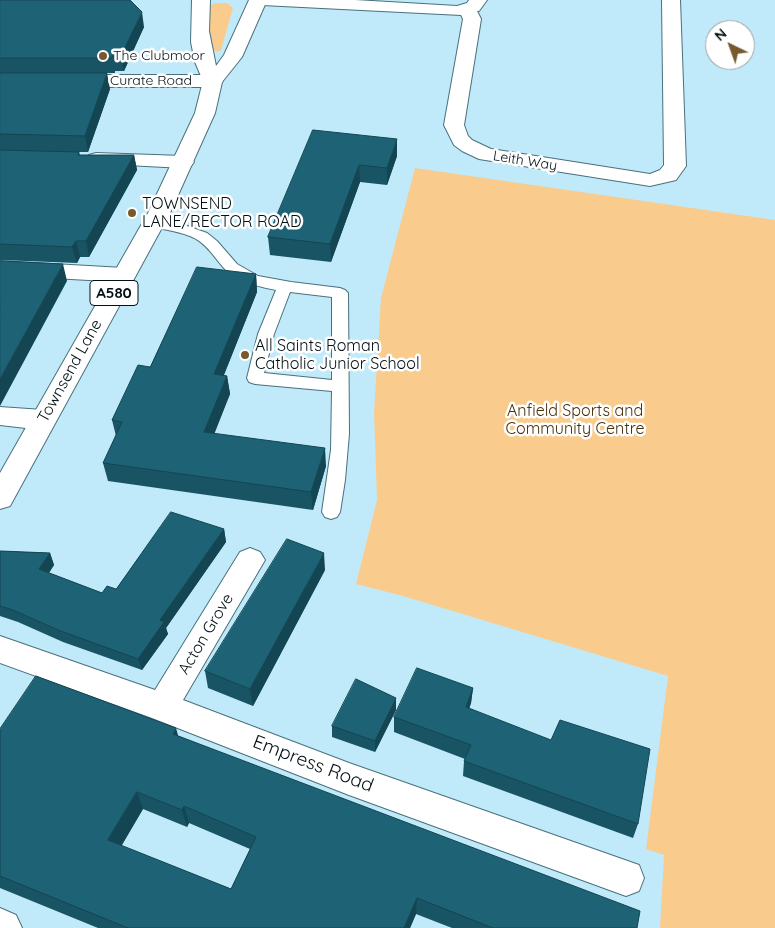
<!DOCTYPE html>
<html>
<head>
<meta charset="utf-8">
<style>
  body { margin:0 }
  #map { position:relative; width:775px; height:928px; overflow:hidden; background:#c0eaf9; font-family:Quicksand,sans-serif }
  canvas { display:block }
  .north { position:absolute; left:705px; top:20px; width:50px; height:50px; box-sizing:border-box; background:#fff; border:1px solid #9a9fa1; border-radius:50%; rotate:318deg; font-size:14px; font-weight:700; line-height:20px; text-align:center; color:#020f13 }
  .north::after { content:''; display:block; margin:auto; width:18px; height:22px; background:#78592e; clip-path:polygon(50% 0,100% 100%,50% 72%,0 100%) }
</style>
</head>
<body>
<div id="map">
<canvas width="775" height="928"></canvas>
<div class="north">N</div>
</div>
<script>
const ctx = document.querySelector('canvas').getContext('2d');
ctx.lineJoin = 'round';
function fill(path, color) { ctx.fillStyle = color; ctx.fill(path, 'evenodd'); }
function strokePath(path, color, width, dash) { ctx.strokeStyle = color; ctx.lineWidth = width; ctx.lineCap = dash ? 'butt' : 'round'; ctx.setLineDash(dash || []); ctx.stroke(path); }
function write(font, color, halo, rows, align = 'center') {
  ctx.font = font + ' Quicksand,sans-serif'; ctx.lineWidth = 5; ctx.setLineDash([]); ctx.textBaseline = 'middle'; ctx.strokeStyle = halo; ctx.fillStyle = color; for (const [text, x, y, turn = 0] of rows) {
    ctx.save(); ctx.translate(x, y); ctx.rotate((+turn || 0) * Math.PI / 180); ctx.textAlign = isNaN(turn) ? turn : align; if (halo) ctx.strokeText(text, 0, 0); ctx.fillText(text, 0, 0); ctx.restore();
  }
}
fill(new Path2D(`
  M 214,3 L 227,3 L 233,8 L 221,50 L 218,52 L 211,49 L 207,8 Z
  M 415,168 L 775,220 L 775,928 L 660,928 L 664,855 L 646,849 L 668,676 L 403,596 L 356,584 L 377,500 L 374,413 L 381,298 Z`), '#f9cc8d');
const service = new Path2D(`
  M 153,219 L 187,226 L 207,233 L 217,241 L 237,264 L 258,276 L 291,282 L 340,288 L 345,290 L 348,293 L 349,434 L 345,480 L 340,512 L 337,517 L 331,519 L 325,517 L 322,512 L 331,450 L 332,391 L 255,384 L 249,382 L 247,378 L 258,334 L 276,290 C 257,286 236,282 223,267 C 215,258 208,246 196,239 C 182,231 164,230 148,226 L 146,223 L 148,220 ZM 290,292 L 332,297 L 332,380 L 264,373 L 274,334 Z`);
const minor = new Path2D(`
  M 253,0 L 355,0 L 457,6 L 467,3 L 469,0 L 487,0 L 479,11 L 477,11 L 481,19 L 464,125 L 468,136 L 472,140 L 491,149 L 650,174 L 660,170 L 664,165 L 662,0 L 680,0 L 686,166 L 676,180 L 650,186 L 479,159 L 462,151 L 454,145 L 444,125 L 463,19 L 461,15 L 262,5 L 256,4 Z
  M 0,75 L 213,75 L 220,77 L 223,81 L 220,85 L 213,87 L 0,87 Z
  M 96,153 L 184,156 L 191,158 L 194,162 L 191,166 L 184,168 L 89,163 L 86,159 L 89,155 Z
  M 0,261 L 124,268 L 132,270 L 136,275 L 132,280 L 124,282 L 0,275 Z
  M 0,407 L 43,410 L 52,413 L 56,420 L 52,427 L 43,430 L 0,425 Z
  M 250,548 L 260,552 L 265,560 L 183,700 L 349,763 L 639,865 L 644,878 L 639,891 L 626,896 L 349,795 L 152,718 L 0,663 L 0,636 L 155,690 L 240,552 Z
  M 0,908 L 16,915 L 22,928 L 0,928 Z`);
const primary = new Path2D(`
  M 192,0 L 210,0 L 209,31 L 216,66 L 224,55 L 249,0 L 267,0 L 242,57 L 222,82 L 215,113 L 170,213 L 10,506 L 0,509 L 0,473 L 148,213 L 195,113 L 203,81 L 195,62 L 191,42 Z`);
strokePath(service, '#49707d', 2);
strokePath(minor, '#49707d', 2);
strokePath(primary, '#49707d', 2);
fill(service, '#fff');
fill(minor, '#fff');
fill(primary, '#fff');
fill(new Path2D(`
  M 0,0 L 144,27 L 124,71 L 115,71 L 115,73 L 0,73 Z
  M 0,73 L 110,89 L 88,152 L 79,152 L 80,155 L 134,155 L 137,170 L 89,257 L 80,257 L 77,263 L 0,260 Z
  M 313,130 L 397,156 L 387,185 L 360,182 L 331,262 L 270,255 L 268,237 Z
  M 256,274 L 257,292 L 224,375 L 227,376 L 230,394 L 214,433 L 326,466 L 313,510 L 108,481 L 103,463 L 116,436 L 112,420 L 150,367 Z
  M 224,529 L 226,542 L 166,628 L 168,634 L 142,670 L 63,642 L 18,622 L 0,616 L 0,551 L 50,553 L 54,565 L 49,573 L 102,593 L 116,589 Z
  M 325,570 L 253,706 L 208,688 L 205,671 Z
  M 473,688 L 471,703 L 469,708 L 638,824 L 633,838 L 463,776 L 464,761 L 465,759 L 394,732 L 394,717 Z
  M 396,710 L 375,752 L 332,737 L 332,726 Z
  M 0,729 L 179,736 L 637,928 L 452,928 L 416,914 L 410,928 L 98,928 L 0,888 ZM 143,809 L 187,827 L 189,823 L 250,849 L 231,889 L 121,846 Z`), '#195465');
fill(new Path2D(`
  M 142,12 L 144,27 L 124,71 L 121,56 Z
  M 107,73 L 110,89 L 88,152 L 85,136 Z
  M 397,139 L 397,156 L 387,185 L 387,168 Z
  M 134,155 L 137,170 L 89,257 L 86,241 Z
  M 359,165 L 360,182 L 331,262 L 330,244 Z
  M 76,241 L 80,257 L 77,263 L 72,247 Z
  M 63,264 L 67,281 L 0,406 L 0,379 Z
  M 256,274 L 257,292 L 217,392 L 214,374 Z
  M 227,376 L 230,394 L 208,450 L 204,432 Z
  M 325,448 L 326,466 L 313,510 L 311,492 Z
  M 224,529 L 226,542 L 166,628 L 168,634 L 142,670 L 138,659 L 160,620 Z
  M 50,553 L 54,565 L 43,581 L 39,569 Z
  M 324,553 L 325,570 L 253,706 L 250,689 Z
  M 473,688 L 471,703 L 465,722 L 466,707 Z
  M 396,698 L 396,710 L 375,752 L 375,741 Z
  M 176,728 L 181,746 L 173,734 Z
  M 137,792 L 143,809 L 115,857 L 108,840 Z
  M 184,806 L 189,823 L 187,827 L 182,810 Z
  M 417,898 L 416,914 L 410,928 L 404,928 Z`), '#144552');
const building = new Path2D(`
  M 0,0 L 130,0 L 142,12 L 121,56 L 112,56 L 112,58 L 0,58 Z
  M 0,73 L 107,73 L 85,136 L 0,134 Z
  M 313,130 L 397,139 L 387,168 L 359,165 L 330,244 L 268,237 Z
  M 0,150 L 79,152 L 78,155 L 134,155 L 86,241 L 76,241 L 72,247 L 0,244 Z
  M 0,261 L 63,264 L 0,379 Z
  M 197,267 L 256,274 L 214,374 L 227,376 L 204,432 L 325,448 L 311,492 L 103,463 L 122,422 L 112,420 L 138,365 L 150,367 Z
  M 171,512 L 224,529 L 160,620 L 164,622 L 138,659 L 58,630 L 13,610 L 0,606 L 0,551 L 50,553 L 39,569 L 102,593 L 107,586 L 116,589 Z
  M 287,539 L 324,553 L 250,689 L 205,671 Z
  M 417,668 L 473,688 L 466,707 L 551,740 L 560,720 L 650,749 L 638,824 L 464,761 L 471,745 L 394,717 Z
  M 36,676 L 176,728 L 173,734 L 640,911 L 637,928 L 493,928 L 417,898 L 404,928 L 128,928 L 0,876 L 0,729 ZM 137,792 L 182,810 L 184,806 L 256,837 L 231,889 L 108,840 Z
  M 356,679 L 396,698 L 375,741 L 332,726 Z`);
fill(building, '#1d6275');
strokePath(building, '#144552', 1);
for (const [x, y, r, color] of [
  [103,56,5,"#78592e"],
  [132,213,5,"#78592e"],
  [245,355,5,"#78592e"]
]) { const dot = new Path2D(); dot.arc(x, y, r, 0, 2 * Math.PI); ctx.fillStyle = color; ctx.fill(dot); strokePath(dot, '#fff', 2); }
write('14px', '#020f13', '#fff', [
  ["The Clubmoor",113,56]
], 'left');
write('14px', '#020f13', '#fff', [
  ["Curate Road",151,81],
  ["Leith Way",525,161,9]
]);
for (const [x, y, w] of [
  [114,293,48]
]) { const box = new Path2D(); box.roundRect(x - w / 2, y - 12.5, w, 25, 4); ctx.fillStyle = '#fff'; ctx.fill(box); strokePath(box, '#020f13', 1); }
write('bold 15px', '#020f13', null, [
  ["A580",114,293]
]);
write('16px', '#020f13', '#fff', [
  ["TOWNSEND",142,204],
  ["LANE/RECTOR ROAD",142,222],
  ["All Saints Roman",255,346],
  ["Catholic Junior School",255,364]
], 'left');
write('16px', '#020f13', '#fff', [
  ["Townsend Lane",70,371,-61],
  ["Acton Grove",206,634,-59]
]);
write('16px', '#48300b', '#fff', [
  ["Anfield Sports and",575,411],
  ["Community Centre",575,429]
]);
write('19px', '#020f13', '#fff', [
  ["Empress Road",313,764,21]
]);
</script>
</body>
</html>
